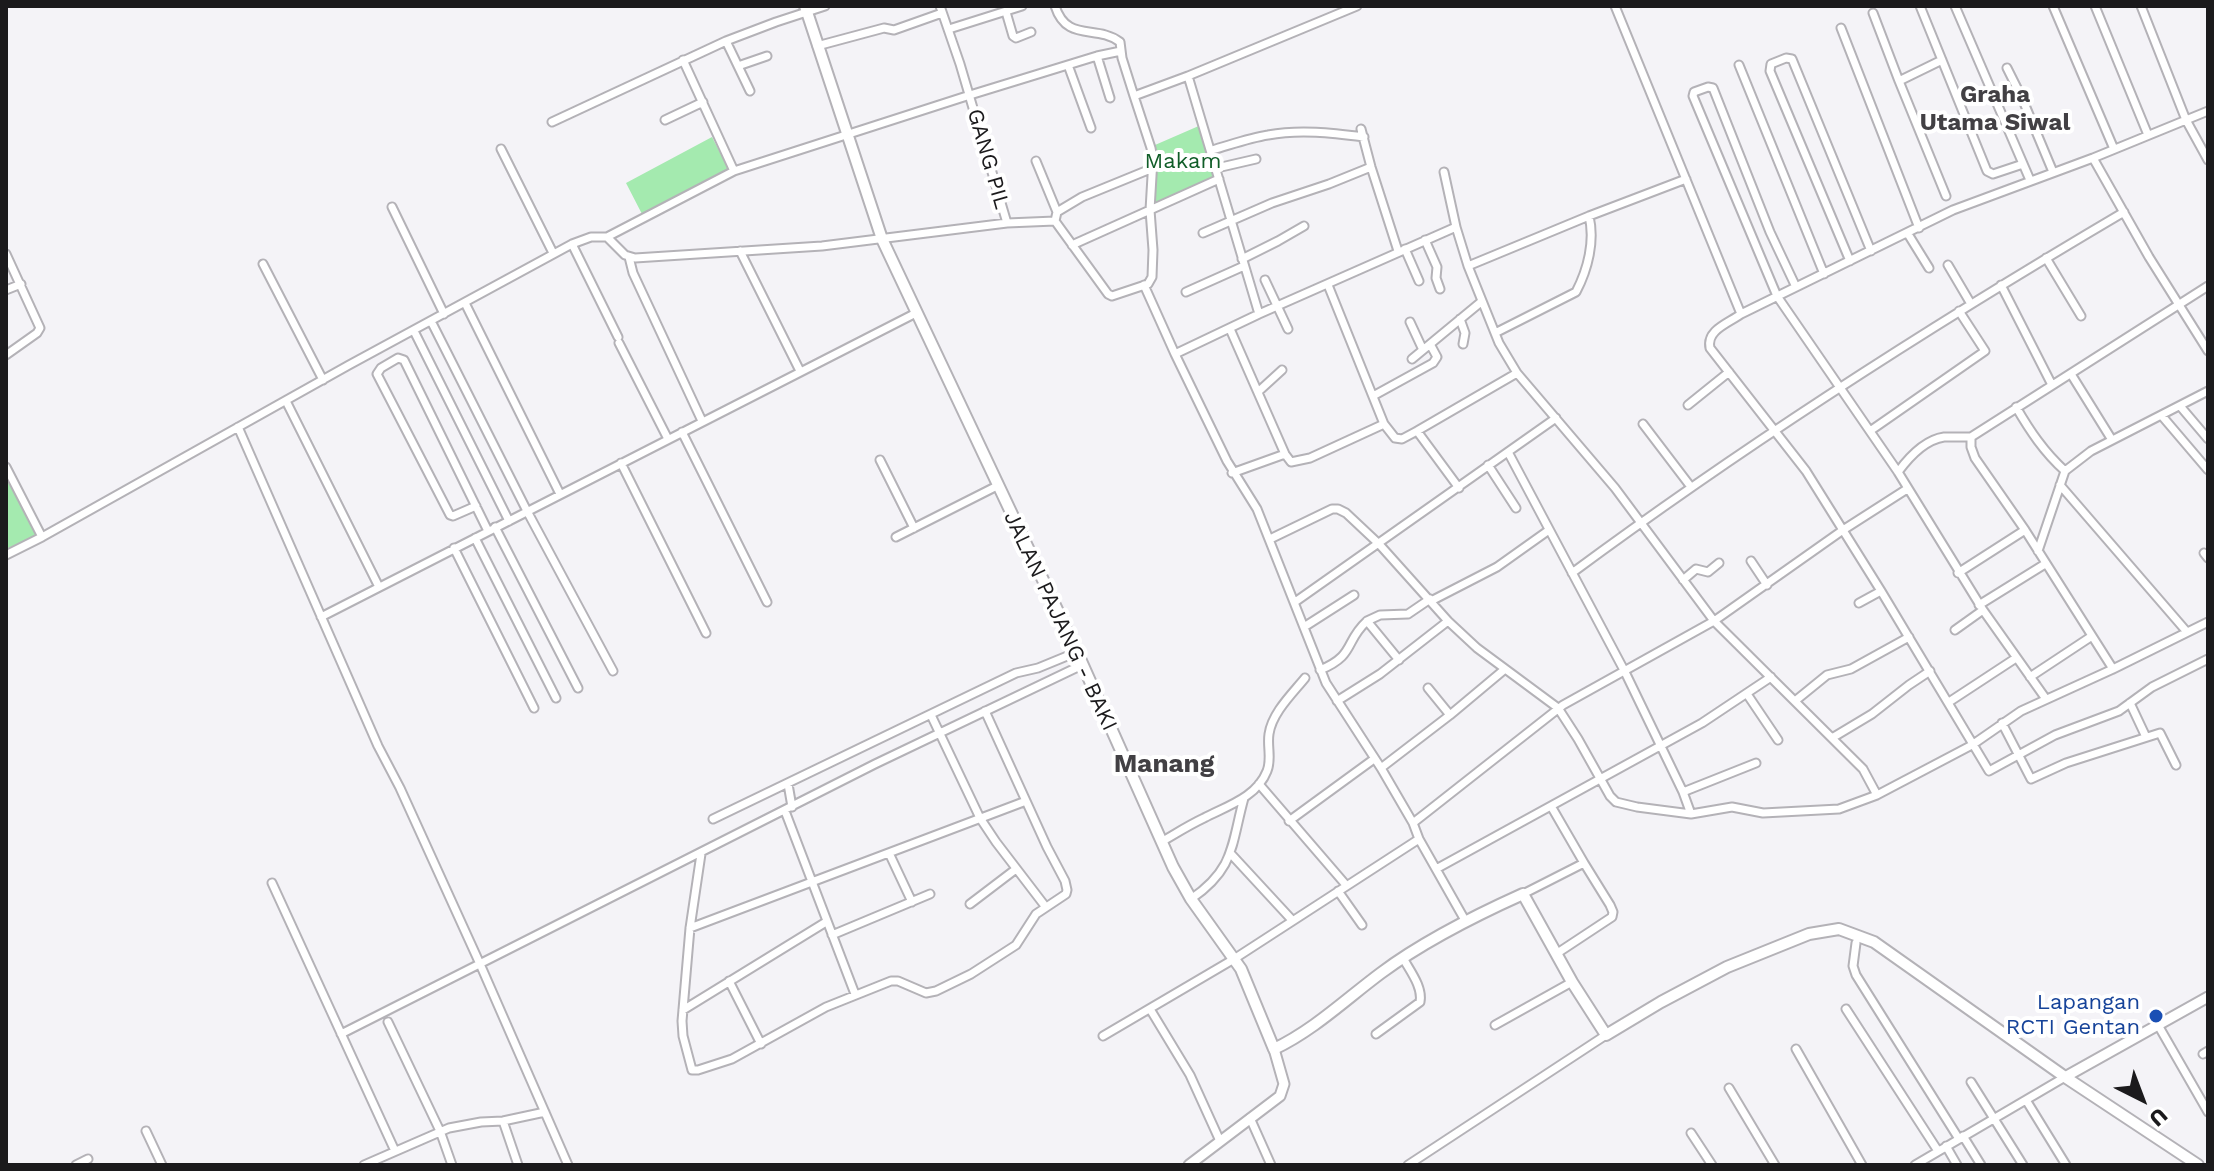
<!DOCTYPE html>
<html>
<head>
<meta charset="utf-8">
<style>
  body { margin:0 }
  #map { position:relative; width:2214px; height:1171px; overflow:hidden; background:#f4f3f7; font-family:"Work Sans",sans-serif }
  canvas { display:block }
  .frame { position:absolute; inset:0; border:8px solid #1b1a1c; pointer-events:none }
  .north { position:absolute; left:2102px; top:1059px; width:80px; height:80px; -webkit-text-stroke:6px #fff; paint-order:stroke; rotate:138deg; font-size:22px; font-weight:700; line-height:32px; text-align:center; color:#1b1a1c }
  .north::after { content:''; display:block; margin:auto; width:28px; height:36px; background:#1b1a1c; clip-path:polygon(50% 0,100% 100%,50% 72%,0 100%) }
</style>
</head>
<body>
<div id="map">
<canvas width="2214" height="1171"></canvas>
<div class="frame"></div>
<div class="north">U</div>
</div>
<script>
const ctx = document.querySelector('canvas').getContext('2d');
ctx.lineJoin = 'round';
function fill(path, color) { ctx.fillStyle = color; ctx.fill(path, 'evenodd'); }
function strokePath(path, color, width, dash) { ctx.strokeStyle = color; ctx.lineWidth = width; ctx.lineCap = dash ? 'butt' : 'round'; ctx.setLineDash(dash || []); ctx.stroke(path); }
function write(font, color, halo, rows, align = 'center') {
  ctx.font = font + ' "Work Sans",sans-serif'; ctx.lineWidth = 8; ctx.setLineDash([]); ctx.textBaseline = 'middle'; ctx.strokeStyle = halo; ctx.fillStyle = color; for (const [text, x, y, turn = 0] of rows) {
    ctx.save(); ctx.translate(x, y); ctx.rotate((+turn || 0) * Math.PI / 180); ctx.textAlign = isNaN(turn) ? turn : align; if (halo) ctx.strokeText(text, 0, 0); ctx.fillText(text, 0, 0); ctx.restore();
  }
}
fill(new Path2D(`
  M 1201,125 L 1216,178 L 1155,204 L 1155,145 Z
  M 712,137 L 729,170 L 643,216 L 626,183 Z
  M 10,480 L 38,534 L 6,549 L 6,482 Z`), '#a4eaaf');
const minor = new Path2D(`
  M 940,6 L 960,64 L 1007,223
  M 1055,6 C 1067,43 1096,24 1120,42 L 1122,58 L 1134,96 L 1188,76 L 1259,314
  M 1615,6 L 1741,314
  M 1920,6 L 1987,171 L 1993,174 L 2023,164
  M 1955,6 L 2030,180
  M 2053,6 L 2114,149
  M 2095,6 L 2148,135
  M 2141,6 L 2186,120 L 2208,160
  M 1006,12 L 1013,36 L 1016,38 L 1031,32
  M 1873,13 L 1899,81
  M 1841,28 L 1919,228
  M 949,29 L 1022,6
  M 726,41 L 750,91
  M 817,46 L 884,28 L 894,30 L 942,13
  M 1097,56 L 1110,98
  M 683,60 L 734,171
  M 1942,60 L 1899,81 L 1946,196
  M 1068,65 L 1091,128
  M 1739,65 L 1824,274
  M 738,66 L 767,56
  M 2007,68 L 2022,98 L 2053,172
  M 1188,76 L 1357,6
  M 2208,111 L 2093,158 L 1953,210 L 1741,314 C 1729,323 1706,330 1710,348 L 1806,471 L 1881,591 L 1989,771 L 2055,735 L 2119,711 L 2152,687 L 2208,659
  M 665,120 L 703,102
  M 552,122 L 726,41 L 776,22 L 825,6
  M 1361,129 L 1371,167 L 1398,251
  M 501,149 L 553,253
  M 1212,150 C 1230,145 1249,138 1268,135 C 1300,129 1332,133 1364,137
  M 2093,158 L 2149,257 L 2208,351
  M 1036,161 L 1057,212
  M 1217,168 L 1256,159
  M 1444,172 L 1456,227 L 1468,266 L 1499,343 L 1517,373 L 1615,488 L 1714,621 L 1863,769 L 1877,795
  M 392,207 L 444,314
  M 1055,221 L 1057,212 L 1082,197 L 1153,168
  M 1203,233 L 1272,203 L 1329,184 L 1371,167
  M 1908,234 L 1929,268
  M 607,237 L 625,255 L 635,258 L 822,246 L 1007,223 L 1055,221 L 1108,294 L 1112,296 L 1148,284 L 1152,277 L 1153,250 L 1150,210 L 1153,159 L 1151,148 L 1134,96
  M 1425,240 L 1437,267 L 1436,278 L 1440,289
  M 572,244 L 618,337
  M 1072,245 L 1219,179
  M 1405,249 L 1419,281
  M 740,251 L 800,371
  M 6,254 L 40,328 L 37,333 L 6,355
  M 629,257 L 633,273 L 702,421
  M 2046,258 L 2081,316
  M 1242,259 L 1278,241 L 1304,226
  M 1850,261 L 1770,71 L 1771,64 L 1786,58 L 1792,59 L 1871,251
  M 263,264 L 323,380
  M 1948,265 L 1971,304
  M 1468,266 L 1589,216 L 1686,179
  M 1265,280 L 1288,329
  M 1144,285 L 1175,354 L 1227,461 L 1257,509 L 1326,683 L 1381,768 L 1413,823
  M 1328,285 L 1384,424 L 1395,438 L 1402,439 L 1417,431 L 1517,373
  M 2001,285 L 2052,385
  M 1796,287 L 1770,232 L 1713,88 L 1708,87 L 1694,92 L 1693,96 L 1777,296 L 1898,472 L 1983,610 L 2046,699
  M 6,290 L 21,284
  M 1186,292 L 1244,266
  M 465,303 L 560,494
  M 1460,319 L 1465,333 L 1463,344
  M 431,321 L 527,511 L 613,671
  M 1410,322 L 1423,350
  M 1230,329 L 1285,454 L 1291,462 L 1310,458 L 1384,424
  M 414,331 L 509,521
  M 1495,333 L 1576,292 C 1588,269 1595,241 1589,216
  M 619,343 L 668,439
  M 1175,354 L 1259,314 L 1456,227
  M 1412,359 L 1481,302
  M 2071,374 L 2112,440
  M 1259,391 L 1282,370
  M 1373,396 L 1433,363 L 1437,357 L 1430,344
  M 286,401 L 379,587
  M 1688,405 L 1729,372
  M 2180,406 L 2208,439
  M 2016,407 C 2030,431 2044,452 2065,471
  M 2162,416 L 2208,470
  M 1643,424 L 1691,487
  M 238,427 L 378,746 L 400,788 L 480,964 L 568,1165
  M 1417,431 L 1459,488
  M 1870,431 L 1985,351 L 1959,311
  M 682,432 L 767,602
  M 1971,437 L 1971,447 L 1975,458 L 2025,530 L 2113,669
  M 1508,452 L 1625,672 L 1683,792 L 1691,814
  M 880,460 L 914,528
  M 621,463 L 706,633
  M 1488,465 L 1516,508
  M 6,467 L 42,537
  M 1898,472 C 1909,457 1924,440 1944,437 C 1953,437 1962,437 1971,437 L 2208,286
  M 1232,473 L 1285,454
  M 2060,485 L 2187,632
  M 476,506 L 453,516 L 450,515 L 377,374 L 381,368 L 398,358 L 404,360 L 488,531
  M 495,527 L 578,688
  M 896,537 L 997,486
  M 475,538 L 556,698
  M 1270,539 L 1332,509 L 1338,509 L 1346,513 L 1379,544 L 1448,621 L 1477,648 L 1558,708 L 1578,739 L 1610,796 L 1616,802 L 1637,807 L 1691,814 L 1732,807 L 1763,813 L 1839,809 L 1877,795 L 1972,745 L 2021,711 L 2113,669 L 2208,622
  M 454,548 L 534,708
  M 2038,551 L 2065,471 L 2091,451 L 2208,391
  M 2204,553 L 2208,558
  M 6,555 L 42,537 L 349,365 L 572,244 L 591,237 L 607,237 L 734,171 L 970,95 L 1097,56 L 1121,51
  M 1751,561 L 1767,585
  M 1572,573 C 1749,442 1934,324 2124,212
  M 1958,573 L 2025,530
  M 1683,580 L 1696,569 L 1708,572 L 1719,563
  M 1431,601 L 1497,567 L 1549,530
  M 1295,602 L 1556,418
  M 1859,603 L 1881,591
  M 1979,605 L 2045,564
  M 321,617 L 916,313
  M 1367,621 L 1380,615 L 1408,614 L 1430,599
  M 1304,627 L 1354,595
  M 1955,630 L 1983,610
  M 1320,670 C 1356,655 1344,642 1367,621 L 1399,660
  M 2030,677 L 2092,636
  M 1428,688 L 1450,715
  M 1747,694 L 1778,740
  M 1337,701 L 1380,674 L 1448,621
  M 1795,701 L 1827,675 L 1851,669 L 1909,637
  M 1949,702 L 2016,658
  M 2130,703 L 2146,737
  M 931,715 L 980,818 L 996,842 L 1045,906
  M 2002,723 L 2031,779 L 2066,763 L 2160,733 L 2176,765
  M 1832,738 L 1872,714 L 1909,685 L 1930,671
  M 1381,768 L 1450,715 L 1505,669
  M 788,784 L 792,807
  M 1259,784 L 1346,885
  M 1683,792 L 1756,763
  M 1551,806 L 1584,863
  M 785,811 L 855,994
  M 713,819 L 1016,673 L 1038,668 L 1077,652
  M 1289,821 L 1374,759
  M 1419,839 L 1466,922
  M 1161,842 C 1175,834 1189,825 1204,818 C 1227,806 1257,797 1267,771 C 1272,759 1267,747 1269,734 C 1272,713 1292,694 1305,678
  M 889,853 L 912,902
  M 701,854 L 690,928 L 682,1021 L 683,1036 L 692,1070 L 698,1070 L 732,1059 L 826,1007 L 891,981 L 898,981 L 926,993 L 936,991 L 971,974 L 1016,945 L 1036,914 L 1066,894 L 1067,890 L 1065,881 L 1047,847 L 985,711
  M 1231,854 L 1292,920
  M 1436,869 L 1702,723 L 1771,677
  M 272,883 L 395,1151
  M 1338,891 L 1362,925
  M 1523,894 L 1584,863 L 1610,905 L 1613,912 L 1612,917 L 1556,954
  M 1191,899 C 1235,869 1231,845 1244,798
  M 970,904 L 1016,869
  M 690,928 L 1026,801
  M 832,935 L 930,894
  M 1856,943 L 1853,966 L 1856,975 L 1959,1139
  M 729,981 L 761,1044
  M 1150,1009 L 1190,1075 L 1220,1141
  M 1846,1009 L 1938,1151
  M 683,1010 L 826,922
  M 388,1022 L 440,1131 L 452,1165
  M 1495,1025 L 1572,982
  M 2158,1025 L 2208,1112
  M 341,1034 L 875,764 L 1082,665
  M 1376,1034 L 1420,1002 C 1423,987 1410,971 1403,958
  M 1103,1036 L 1234,959 L 1419,839 L 1413,823 L 1563,705 L 1714,621 L 1843,530 L 1907,489
  M 1796,1049 L 1862,1165
  M 2203,1054 L 2208,1051
  M 1971,1082 L 2023,1165
  M 1729,1088 L 1775,1165
  M 2026,1100 L 2066,1165
  M 1250,1118 L 1271,1165
  M 503,1121 L 518,1165
  M 146,1131 L 162,1165
  M 1691,1133 L 1712,1165
  M 1963,1136 L 1981,1165
  M 1946,1146 L 1957,1165
  M 76,1165 L 88,1159
  M 364,1165 L 449,1128 L 481,1122 L 503,1121 L 545,1112
  M 1408,1165 L 1606,1035
  M 1915,1165 L 2065,1077`);
const tertiary = new Path2D(`
  M 2065,1077 L 2208,997
  M 1189,1165 L 1280,1096 L 1284,1084 L 1274,1049`);
const secondary = new Path2D(`
  M 805,6 L 882,239 L 1077,652 L 1173,867 L 1191,899 L 1241,969 L 1274,1049 C 1314,1030 1346,999 1381,973 C 1424,941 1474,916 1523,894 L 1572,982 L 1606,1035 L 1661,1002 L 1727,967 L 1809,934 L 1839,929 L 1874,942 L 2065,1077 L 2198,1165`);
strokePath(minor, '#b4b2b7', 11);
strokePath(tertiary, '#b4b2b7', 13);
strokePath(secondary, '#b4b2b7', 14);
strokePath(minor, '#fff', 7);
strokePath(tertiary, '#fff', 9);
strokePath(secondary, '#fff', 10);
for (const [x, y, r, color] of [
  [2156,1016,8,"#1a4fb4"]
]) { const dot = new Path2D(); dot.arc(x, y, r, 0, 2 * Math.PI); ctx.fillStyle = color; ctx.fill(dot); strokePath(dot, '#fff', 3); }
write('22px', '#1b1a1c', '#fff', [
  ["GANG PIL",988,159,74],
  ["JALAN PAJANG - BAKI",1060,621,65]
]);
write('22px', '#105d28', '#fff', [
  ["Makam",1183,162]
]);
write('22px', '#164399', '#fff', [
  ["Lapangan",2140,1003],
  ["RCTI Gentan",2140,1028]
], 'right');
write('bold 24px', '#424044', '#fff', [
  ["Graha",1995,95],
  ["Utama Siwal",1995,123]
]);
write('bold 26px', '#424044', '#fff', [
  ["Manang",1164,764]
]);
</script>
</body>
</html>
